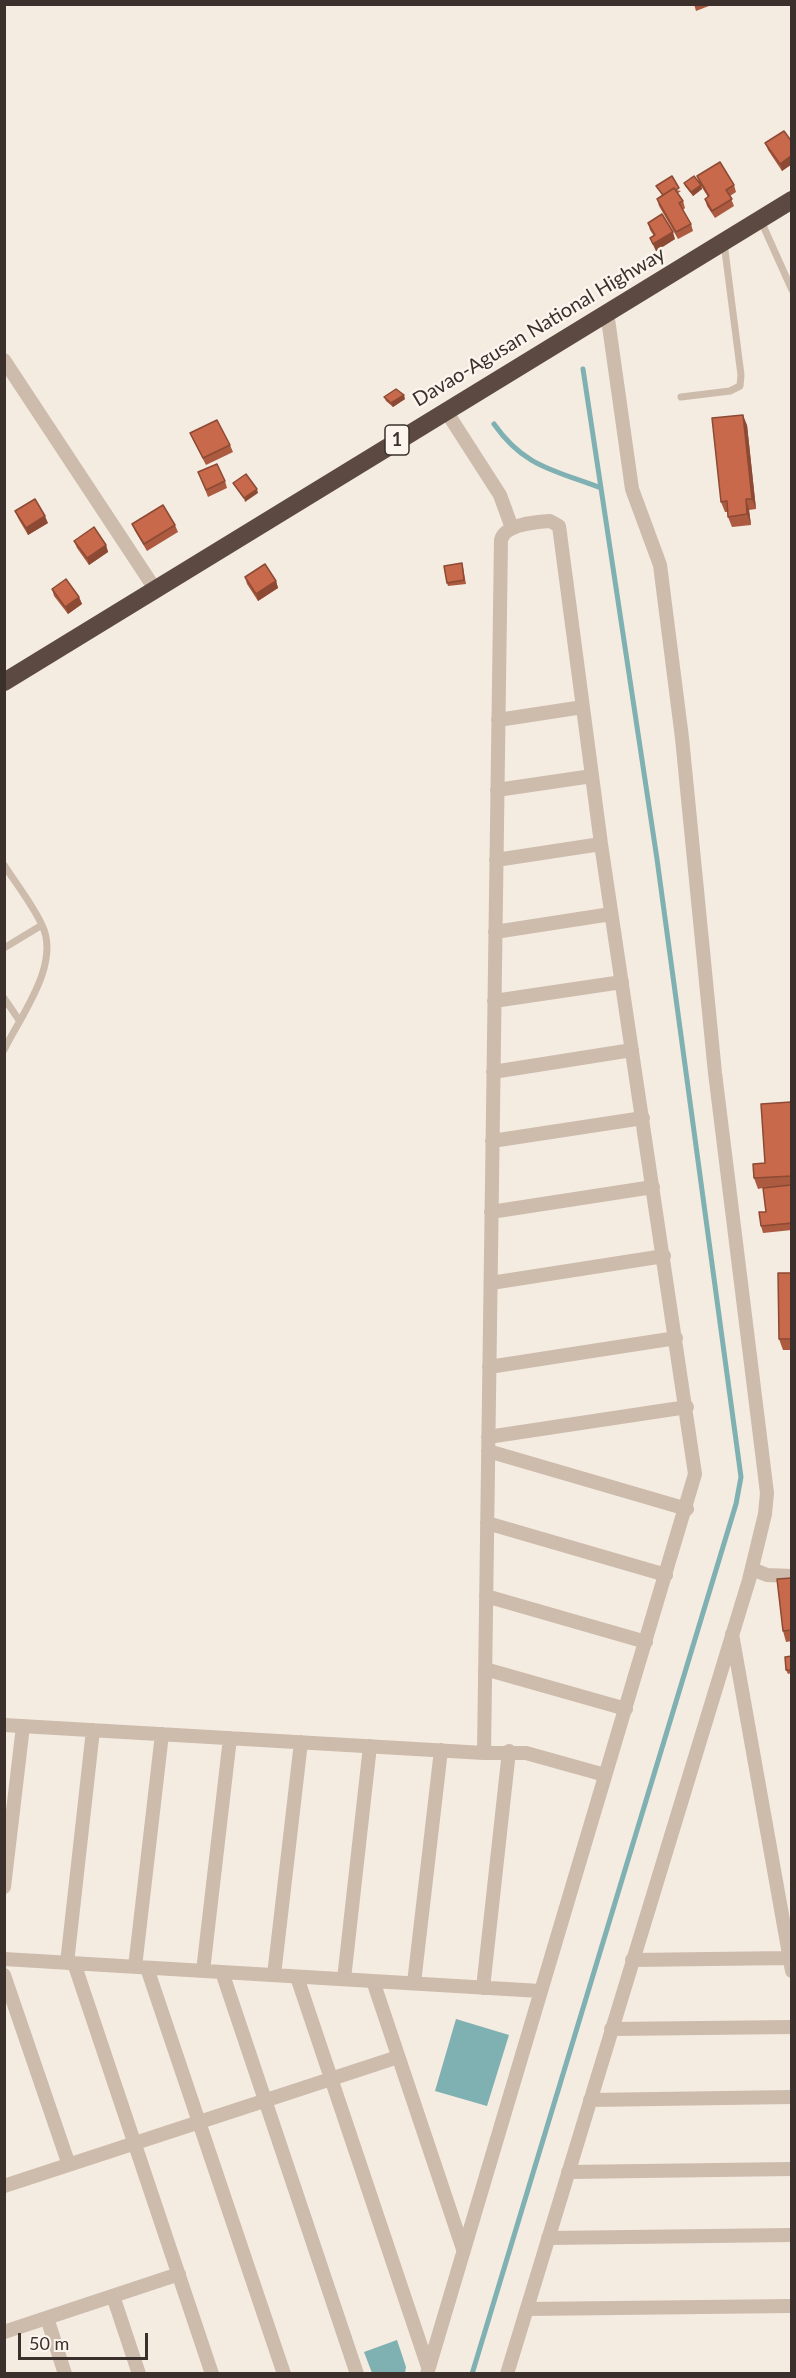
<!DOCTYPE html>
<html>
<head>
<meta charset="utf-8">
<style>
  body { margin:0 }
  #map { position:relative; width:796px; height:2378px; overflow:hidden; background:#f4ebe1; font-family:Lato,sans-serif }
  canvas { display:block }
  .frame { position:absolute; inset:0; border:6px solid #3b302b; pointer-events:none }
  .scale { position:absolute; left:18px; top:2333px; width:130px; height:27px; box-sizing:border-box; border:3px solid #3b302b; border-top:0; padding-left:8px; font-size:18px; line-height:21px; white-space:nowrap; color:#3b302b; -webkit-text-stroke:4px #fbf5ee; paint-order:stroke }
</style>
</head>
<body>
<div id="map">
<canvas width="796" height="2378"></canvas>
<div class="frame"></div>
<div class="scale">50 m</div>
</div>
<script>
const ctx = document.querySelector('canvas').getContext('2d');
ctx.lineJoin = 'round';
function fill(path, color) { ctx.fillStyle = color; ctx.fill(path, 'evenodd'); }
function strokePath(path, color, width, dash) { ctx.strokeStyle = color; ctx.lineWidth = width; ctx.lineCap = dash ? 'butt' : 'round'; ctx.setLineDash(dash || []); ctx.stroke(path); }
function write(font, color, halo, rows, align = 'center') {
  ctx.font = font + ' Lato,sans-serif'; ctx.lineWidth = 5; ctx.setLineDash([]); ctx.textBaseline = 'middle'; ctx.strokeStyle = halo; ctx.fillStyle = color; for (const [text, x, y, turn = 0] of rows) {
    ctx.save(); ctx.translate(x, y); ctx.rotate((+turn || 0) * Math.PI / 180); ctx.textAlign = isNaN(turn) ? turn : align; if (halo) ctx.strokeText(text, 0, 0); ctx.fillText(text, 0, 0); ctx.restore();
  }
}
fill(new Path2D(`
  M 456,2019 L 509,2035 L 487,2106 L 435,2091 Z
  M 397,2340 L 406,2367 L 405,2373 L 372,2373 L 364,2352 Z`), '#7fb0b2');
strokePath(new Path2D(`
  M 494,424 C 524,467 554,470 601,488
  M 472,2374 L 736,1504 L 741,1477 L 657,859 L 583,369`), '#7fb0b2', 5);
strokePath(new Path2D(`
  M 761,221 L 792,290
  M 681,397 L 730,391 L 740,386 L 741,375 L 724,243
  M 4,865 C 17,885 32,904 42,925 C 61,964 21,1015 4,1050
  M 4,948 L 42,925
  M 4,998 L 19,1020`), '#cdbbac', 7);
strokePath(new Path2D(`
  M 4,360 L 155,589
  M 446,411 L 500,495 L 512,528
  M 498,720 L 583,707
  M 497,790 L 592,776
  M 496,860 L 601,844
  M 495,932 L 611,914
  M 494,1001 L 622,982
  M 493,1072 L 632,1050
  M 492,1141 L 643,1118
  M 491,1212 L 653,1187
  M 491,1283 L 664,1256
  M 489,1367 L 676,1338
  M 488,1437 L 687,1407
  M 488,1451 L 687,1509
  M 487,1523 L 666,1575
  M 752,1569 L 767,1575 L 792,1576
  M 486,1596 L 646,1642
  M 732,1634 L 792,1971
  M 485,1669 L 626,1709
  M 4,1725 L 484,1753 L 526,1753 L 605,1775
  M 4,1887 L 23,1726
  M 4,1959 L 540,1991
  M 632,1960 L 789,1958
  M 67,1963 L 93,1730
  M 74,1963 L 212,2374
  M 135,1967 L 162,1734
  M 147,1968 L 284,2374
  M 203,1971 L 230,1738
  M 222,1972 L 357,2374
  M 4,1975 L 69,2165
  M 274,1975 L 301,1742
  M 297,1977 L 428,2367
  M 344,1979 L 370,1746
  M 373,1981 L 463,2249
  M 414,1983 L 441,1750
  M 483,1988 L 509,1751
  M 611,2029 L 792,2027
  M 590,2100 L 792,2097
  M 568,2172 L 792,2169
  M 4,2186 L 398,2057
  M 548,2238 L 792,2235
  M 113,2296 L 139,2374
  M 527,2309 L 792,2306
  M 47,2318 L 65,2374
  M 4,2332 L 179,2274
  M 427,2374 L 695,1474 L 601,844 L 559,526 L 550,521 C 536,522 505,524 501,540 L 484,1753
  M 507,2374 L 749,1580 L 765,1514 L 767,1493 L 715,1073 L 682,738 L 660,565 L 632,489 L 607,312`), '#cdbbac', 14);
strokePath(new Path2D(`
  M 4,682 L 792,200`), '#5c4a42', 18);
fill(new Path2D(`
  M 694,4 L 714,4 L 696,11 Z
  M 792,142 L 792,164 L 782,171 L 768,150 L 765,143 Z
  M 697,176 L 734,185 L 736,192 L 730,196 L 734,206 L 715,218 L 707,206 L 705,199 L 708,197 L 701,186 L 702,189 L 693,196 L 685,186 L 684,183 L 700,184 Z
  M 656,186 L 681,191 L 678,193 L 683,201 L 685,208 L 683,210 L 691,224 L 693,231 L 678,239 L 659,206 L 657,199 L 662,195 Z
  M 648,223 L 675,239 L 656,251 L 650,238 L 654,236 L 650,230 Z
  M 384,397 L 405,399 L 393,407 L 386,401 Z
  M 747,425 L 756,509 L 749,510 L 751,525 L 732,527 L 728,517 L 728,512 L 725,512 L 721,502 Z
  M 190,433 L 230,445 L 233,452 L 206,465 L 193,440 Z
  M 201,479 L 225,481 L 227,488 L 208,497 Z
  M 15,511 L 48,523 L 28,535 L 18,518 Z
  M 132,524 L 175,525 L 178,532 L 147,551 L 135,531 Z
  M 74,541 L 106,545 L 108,552 L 89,565 L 77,548 Z
  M 463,567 L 466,584 L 448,586 L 447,583 Z
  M 245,577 L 276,581 L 278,588 L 258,601 L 247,584 Z
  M 52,589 L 79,597 L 82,604 L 68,614 L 54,596 Z
  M 791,1102 L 792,1230 L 763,1233 L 761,1226 L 766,1212 L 763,1188 L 758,1189 L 754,1178 L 765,1163 Z
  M 792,1273 L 792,1350 L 783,1350 L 779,1339 Z
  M 792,1578 L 792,1641 L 786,1642 L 783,1631 Z
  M 792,1656 L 792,1673 L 788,1674 L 786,1670 Z`), '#ac5a40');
fill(new Path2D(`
  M 792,155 L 792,164 L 782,171 L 780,164 Z
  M 701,185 L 702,189 L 693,196 L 691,192 Z
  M 673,232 L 675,239 L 656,251 L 653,244 Z
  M 404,395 L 405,399 L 393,407 L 391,403 Z
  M 743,415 L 747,425 L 756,509 L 752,499 Z
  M 257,489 L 258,493 L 245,502 L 244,498 Z
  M 746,499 L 749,510 L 751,525 L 747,514 Z
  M 45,516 L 48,523 L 28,535 L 26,528 Z
  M 106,545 L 108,552 L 89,565 L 87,558 Z
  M 276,581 L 278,588 L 258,601 L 256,594 Z
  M 79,597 L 82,604 L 68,614 L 65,607 Z`), '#8c4a34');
const building = new Path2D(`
  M 784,131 L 792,142 L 792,155 L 780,164 L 765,143 Z
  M 720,162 L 734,185 L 726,190 L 732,199 L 712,211 L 705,199 L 709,196 L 697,176 Z
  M 672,176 L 679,188 L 676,190 L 674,188 L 663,195 L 656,186 Z
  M 694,176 L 701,185 L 691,192 L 684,183 Z
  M 674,188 L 683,201 L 679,203 L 691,224 L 676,232 L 657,199 Z
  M 662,214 L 673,232 L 653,244 L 650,238 L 655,235 L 648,223 Z
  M 396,389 L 404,395 L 391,403 L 384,397 Z
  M 743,415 L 752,499 L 746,499 L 747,514 L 728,517 L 727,501 L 721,502 L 712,418 Z
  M 217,420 L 230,445 L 203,458 L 190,433 Z
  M 217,464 L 225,481 L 206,490 L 198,472 Z
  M 246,474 L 257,489 L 244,498 L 233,483 Z
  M 35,499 L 45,516 L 26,528 L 15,511 Z
  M 163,505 L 175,525 L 144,544 L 132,524 Z
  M 94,527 L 106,545 L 87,558 L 74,541 Z
  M 462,563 L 464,580 L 447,583 L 444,566 Z
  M 265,564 L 276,581 L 256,594 L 245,577 Z
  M 66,579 L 79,597 L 65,607 L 52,589 Z
  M 791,1102 L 792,1176 L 754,1178 L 753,1164 L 765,1163 L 761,1104 Z
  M 791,1185 L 792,1223 L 761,1226 L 759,1212 L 766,1212 L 763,1188 Z
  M 778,1273 L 792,1273 L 792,1339 L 779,1339 Z
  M 792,1578 L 792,1630 L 783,1631 L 777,1579 Z
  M 792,1656 L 792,1670 L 786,1670 L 785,1657 Z`);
fill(building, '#c8694b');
strokePath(building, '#8c4a34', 1.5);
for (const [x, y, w] of [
  [397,440,24]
]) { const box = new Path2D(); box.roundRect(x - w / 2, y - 15, w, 30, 4.5); ctx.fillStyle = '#fbf5ee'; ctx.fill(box); strokePath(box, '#3b302b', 1.5); }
write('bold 18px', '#3b302b', null, [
  ["1",397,440]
]);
write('20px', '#3b302b', '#fbf5ee', [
  ["Davao-Agusan National Highway",539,327,-31]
]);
</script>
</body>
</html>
